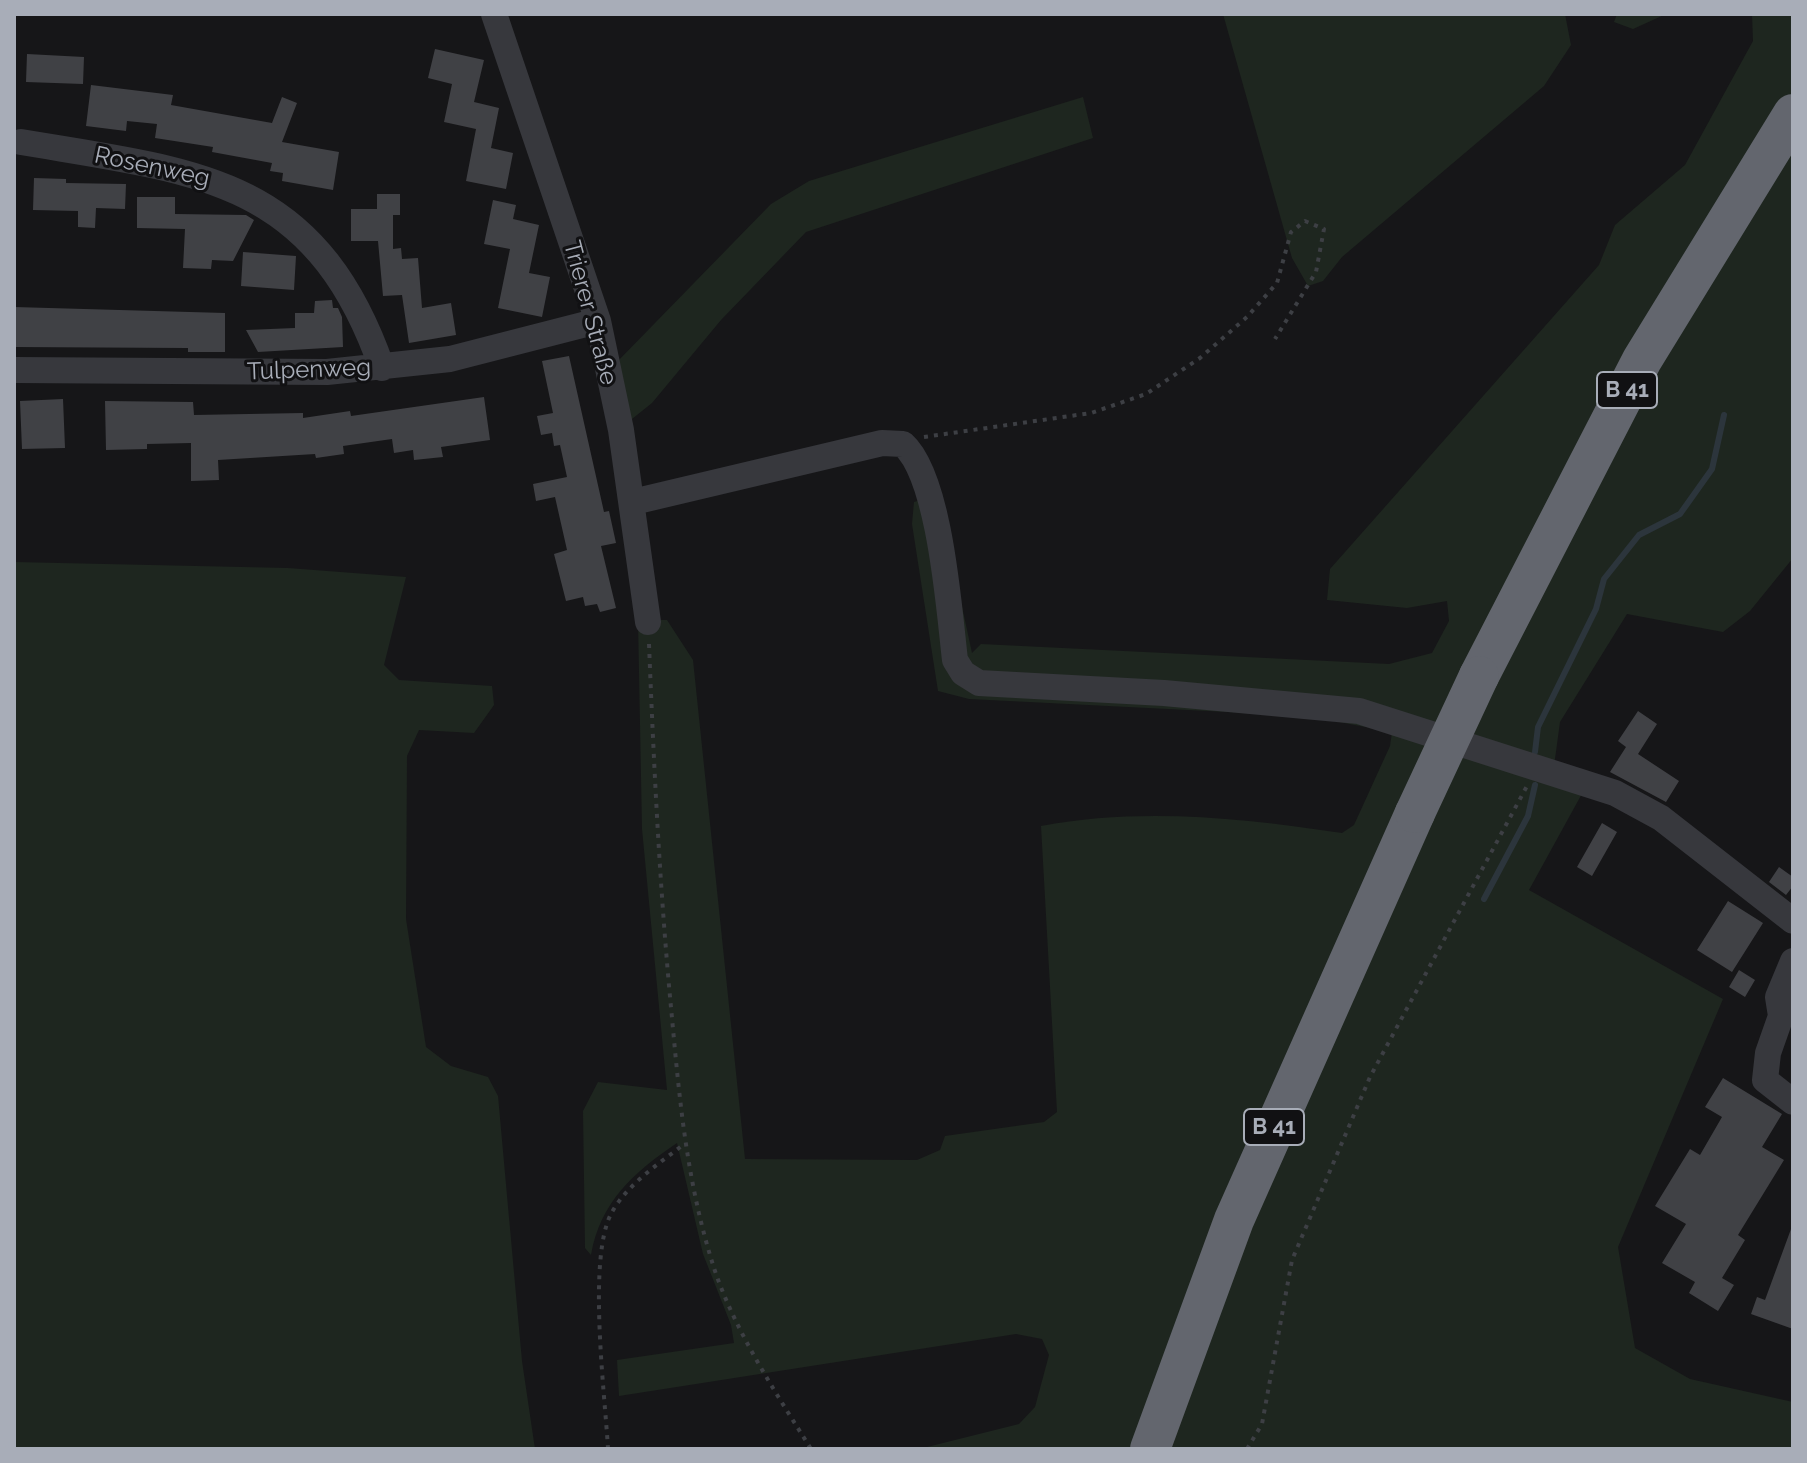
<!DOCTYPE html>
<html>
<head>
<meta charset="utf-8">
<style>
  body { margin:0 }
  #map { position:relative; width:1807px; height:1463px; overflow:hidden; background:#161618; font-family:Raleway,sans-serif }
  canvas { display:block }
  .frame { position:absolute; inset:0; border:16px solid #a8adb8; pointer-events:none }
</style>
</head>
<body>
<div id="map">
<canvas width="1807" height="1463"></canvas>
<div class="frame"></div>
</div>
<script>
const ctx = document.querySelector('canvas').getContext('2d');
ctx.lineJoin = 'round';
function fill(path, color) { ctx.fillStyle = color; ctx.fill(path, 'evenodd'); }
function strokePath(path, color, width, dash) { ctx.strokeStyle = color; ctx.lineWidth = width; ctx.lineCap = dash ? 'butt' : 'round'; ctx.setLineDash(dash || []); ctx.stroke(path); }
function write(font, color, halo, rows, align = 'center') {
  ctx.font = font + ' Raleway,sans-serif'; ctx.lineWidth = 6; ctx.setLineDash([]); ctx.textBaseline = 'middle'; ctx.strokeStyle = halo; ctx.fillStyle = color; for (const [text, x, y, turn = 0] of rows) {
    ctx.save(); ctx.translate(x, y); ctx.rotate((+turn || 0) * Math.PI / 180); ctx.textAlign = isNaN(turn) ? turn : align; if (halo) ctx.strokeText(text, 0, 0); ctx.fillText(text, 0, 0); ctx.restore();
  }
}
fill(new Path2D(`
  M 1223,14 L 1565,14 L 1571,45 L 1544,86 L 1342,257 L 1323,281 L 1308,286 L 1292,258 Z
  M 1617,14 L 1666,14 L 1633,29 L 1614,22 Z
  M 1752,14 L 1793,14 L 1793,558 L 1750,611 L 1723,632 L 1627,614 L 1560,722 L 1552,781 L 1584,790 L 1529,890 L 1723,999 L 1618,1247 L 1635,1348 L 1690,1379 L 1793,1402 L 1793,1449 L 919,1449 L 1019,1424 L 1035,1407 L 1049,1355 L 1042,1339 L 1016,1334 L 619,1396 L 617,1360 L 734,1343 L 731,1325 L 703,1254 L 677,1143 C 634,1172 600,1202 591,1255 L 585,1248 L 583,1111 L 598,1082 L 667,1090 L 642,829 L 638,620 L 667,620 L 693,660 L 745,1159 L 917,1160 L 940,1150 L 945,1136 L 1044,1122 L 1057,1112 L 1041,826 C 1140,807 1243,818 1342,833 L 1354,825 L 1390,746 L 1392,732 L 1307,716 L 969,699 L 938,691 L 912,524 L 914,502 L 938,495 L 972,653 L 981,644 L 1389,664 L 1432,653 L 1449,621 L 1447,601 L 1407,608 L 1327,600 L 1330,569 L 1599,265 L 1615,225 L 1685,165 L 1753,41 Z
  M 1083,97 L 1093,138 L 806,232 L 721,320 L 652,403 L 627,423 L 615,364 L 771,204 L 809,181 Z
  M 14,562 L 288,568 L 406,577 L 384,665 L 399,680 L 492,686 L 494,705 L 474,733 L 419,730 L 407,756 L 406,919 L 426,1047 L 451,1066 L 488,1077 L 498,1096 L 522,1361 L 535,1449 L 14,1449 Z`), '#1e261f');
strokePath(new Path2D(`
  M 1535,752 L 1538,727 L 1596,609 L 1604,579 L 1639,535 L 1680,514 L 1712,469 L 1724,415
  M 1484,899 L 1528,816 L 1535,785`), '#2c353c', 6);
fill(new Path2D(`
  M 435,49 L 484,60 L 474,102 L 499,108 L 491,148 L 513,153 L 506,189 L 466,181 L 476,129 L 444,122 L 452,84 L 428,78 Z
  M 27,54 L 84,57 L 83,84 L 26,82 Z
  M 91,85 L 173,95 L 171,105 L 272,123 L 282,97 L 297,103 L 282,142 L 339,152 L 333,190 L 282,181 L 283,173 L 270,171 L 272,163 L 212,152 L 213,147 L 155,138 L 157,124 L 127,121 L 126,131 L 86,126 Z
  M 34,178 L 66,179 L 66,183 L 126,184 L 125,209 L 96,208 L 95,228 L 78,227 L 78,211 L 33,210 Z
  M 377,194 L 400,194 L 400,215 L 393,215 L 393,249 L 401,248 L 402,259 L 418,258 L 422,308 L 451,303 L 456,335 L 409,343 L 402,295 L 383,296 L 378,241 L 351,241 L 351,209 L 377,209 Z
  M 137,197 L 175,197 L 175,214 L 246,215 L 254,220 L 233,261 L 212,260 L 211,269 L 183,268 L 185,229 L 137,228 Z
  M 493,200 L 516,205 L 513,219 L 539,225 L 529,273 L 550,277 L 542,317 L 498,308 L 510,249 L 484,244 Z
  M 243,252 L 296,256 L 294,290 L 241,286 Z
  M 332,300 L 333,308 L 338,308 L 342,317 L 343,347 L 258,352 L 246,330 L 295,328 L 295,313 L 314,313 L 315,301 Z
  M 14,307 L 225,313 L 225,352 L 188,352 L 188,348 L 14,347 Z
  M 569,356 L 604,512 L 609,511 L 616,543 L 601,546 L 616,608 L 600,612 L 597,604 L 585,606 L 583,597 L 566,601 L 554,554 L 567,550 L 555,497 L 536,501 L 533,484 L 567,477 L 560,445 L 554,446 L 552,433 L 541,435 L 537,416 L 553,413 L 542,361 Z
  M 484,397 L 490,440 L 441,447 L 443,457 L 414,460 L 413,450 L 394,453 L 392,439 L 343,446 L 344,454 L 316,458 L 315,454 L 218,460 L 219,480 L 191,481 L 191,443 L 147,444 L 147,449 L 106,450 L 105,401 L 193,402 L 194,415 L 303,413 L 303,418 L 350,411 L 351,416 Z
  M 63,399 L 65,448 L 22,449 L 20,401 Z
  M 1638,711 L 1657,724 L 1638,754 L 1679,781 L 1666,802 L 1610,772 L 1626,747 L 1618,741 Z
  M 1602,823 L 1617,832 L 1592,876 L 1577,867 Z
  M 1779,867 L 1793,877 L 1793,886 L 1786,895 L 1769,882 Z
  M 1728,901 L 1763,923 L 1732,972 L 1697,950 Z
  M 1739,970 L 1755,980 L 1745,997 L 1729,987 Z
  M 1723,1078 L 1782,1114 L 1762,1147 L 1784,1160 L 1738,1235 L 1745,1240 L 1722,1278 L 1734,1285 L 1718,1311 L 1689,1293 L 1695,1282 L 1662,1263 L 1686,1224 L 1655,1206 L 1690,1149 L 1700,1155 L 1722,1117 L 1705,1107 Z
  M 1791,1229 L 1793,1230 L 1793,1329 L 1751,1314 L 1757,1297 L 1765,1300 Z`), '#404145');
strokePath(new Path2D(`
  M 924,437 L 1091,413 L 1146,394 L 1200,358 L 1247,317 L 1277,283 L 1291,232 L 1305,221 L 1324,229 L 1316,272 L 1275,339
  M 649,644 C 654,770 660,894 672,1018 C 680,1106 688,1190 716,1274 C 738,1336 776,1393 811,1449
  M 608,1449 C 605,1394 587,1256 612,1212 C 628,1184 657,1165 683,1145
  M 1247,1449 L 1262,1424 L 1292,1260 L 1370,1077 L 1527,786`), '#3d3f44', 4, [4, 6]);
strokePath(new Path2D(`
  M 494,14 L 598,321 L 621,430 L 648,622
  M 21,142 C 197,172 315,176 382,368
  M 14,370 L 327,372 L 450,359 L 598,321
  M 633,502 L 882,443 L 903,444 C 940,477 949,609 955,660 L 963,673 L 979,683 L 1164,693 L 1359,711 L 1615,793 L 1661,818 L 1793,921
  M 1793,961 L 1778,997 L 1781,1016 L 1768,1053 L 1765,1080 L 1793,1102`), '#37383d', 26);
strokePath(new Path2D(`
  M 1479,676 L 1642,360 L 1793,114
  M 1150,1449 L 1234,1220 L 1415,813`), '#63666e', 40);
strokePath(new Path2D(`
  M 1415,813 L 1479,676`), '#63666e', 40);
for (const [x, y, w] of [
  [1627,390,60],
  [1274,1127,60]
]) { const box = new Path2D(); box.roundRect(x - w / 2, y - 18, w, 36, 6); ctx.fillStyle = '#111113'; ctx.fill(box); strokePath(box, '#a8adb8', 2); }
write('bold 22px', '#a8adb8', null, [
  ["B 41",1627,390],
  ["B 41",1274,1127]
]);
write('24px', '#a8adb8', '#111113', [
  ["Rosenweg",152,167,12],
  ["Trierer Straße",590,313,75],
  ["Tulpenweg",309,370,-2]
]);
</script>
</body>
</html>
